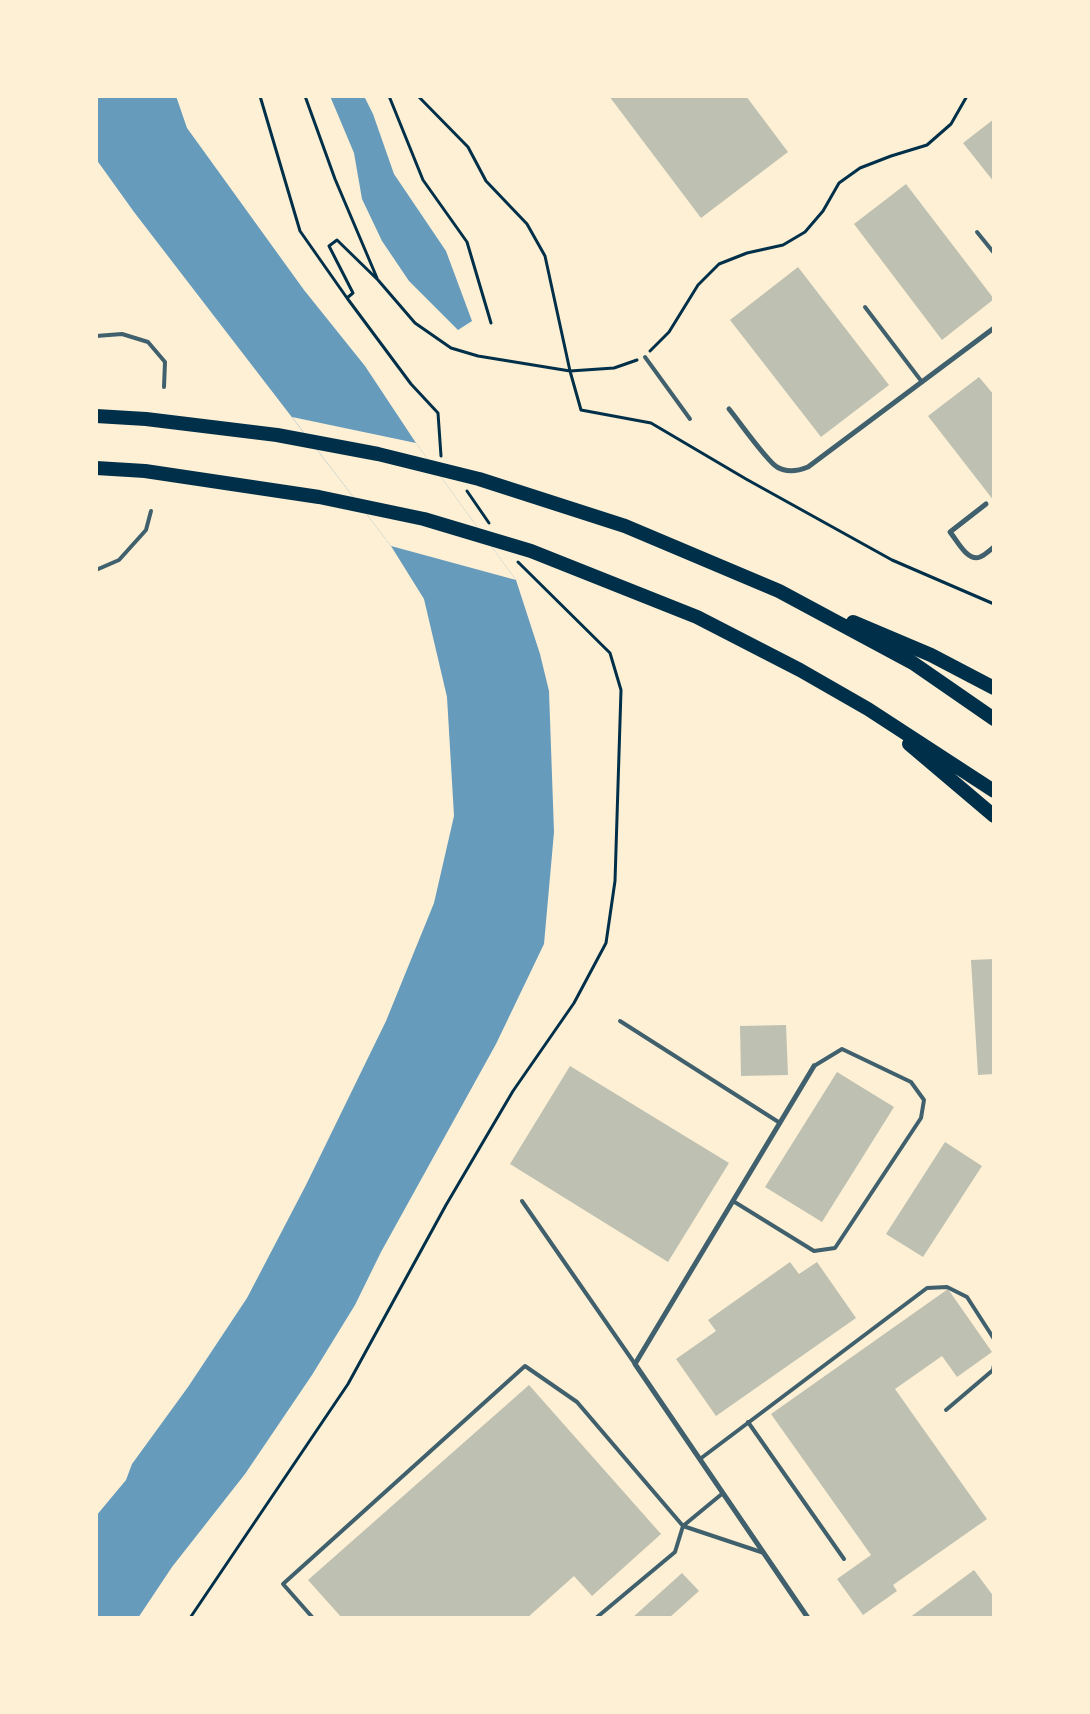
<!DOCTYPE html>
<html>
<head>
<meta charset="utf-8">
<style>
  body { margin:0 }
  #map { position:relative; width:1090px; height:1714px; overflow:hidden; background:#fdf0d5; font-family:Figtree,sans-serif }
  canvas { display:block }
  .frame { position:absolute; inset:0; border:98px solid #fdf0d5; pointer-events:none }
</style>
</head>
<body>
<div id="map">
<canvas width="1090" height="1714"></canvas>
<div class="frame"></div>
</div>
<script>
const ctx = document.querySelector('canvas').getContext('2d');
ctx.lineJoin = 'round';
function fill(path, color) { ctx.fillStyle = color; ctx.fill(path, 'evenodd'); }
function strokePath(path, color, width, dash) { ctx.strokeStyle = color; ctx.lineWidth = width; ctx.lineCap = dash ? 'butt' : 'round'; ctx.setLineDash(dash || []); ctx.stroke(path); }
fill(new Path2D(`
  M 96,96 L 176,96 L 187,128 L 304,290 L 365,366 L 416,443 L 516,580 L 540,654 L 549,691 L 554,832 L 544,944 L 496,1044 L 381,1252 L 355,1305 L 312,1375 L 245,1474 L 172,1567 L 138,1618 L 96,1618 L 96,1516 L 126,1480 L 132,1464 L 188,1387 L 247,1298 L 306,1185 L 386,1021 L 434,903 L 454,816 L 447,697 L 424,599 L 391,546 L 134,212 L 96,159 Z
  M 330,96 L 364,96 L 373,114 L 394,174 L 446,251 L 472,321 L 458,330 L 409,281 L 382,241 L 362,199 L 354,153 Z`), '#669bbc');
fill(new Path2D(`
  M 292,417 L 416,443 L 516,580 L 391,546 Z`), '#fdf0d5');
fill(new Path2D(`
  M 609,96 L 746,96 L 788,152 L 701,218 Z
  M 994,119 L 994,182 L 963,143 Z
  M 906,184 L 994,299 L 942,340 L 854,224 Z
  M 798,267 L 889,385 L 821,437 L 730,320 Z
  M 979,377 L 994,395 L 994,501 L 928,416 Z
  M 994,959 L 994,1074 L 978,1075 L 971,960 Z
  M 786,1025 L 788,1075 L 741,1076 L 740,1026 Z
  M 570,1066 L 729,1163 L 668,1262 L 510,1164 Z
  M 837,1072 L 894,1107 L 822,1222 L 765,1187 Z
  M 945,1142 L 982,1166 L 923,1257 L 886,1234 Z
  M 790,1262 L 799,1274 L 817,1262 L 856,1318 L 716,1416 L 676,1359 L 716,1331 L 708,1320 Z
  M 948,1289 L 992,1352 L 957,1377 L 942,1356 L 895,1389 L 987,1519 L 893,1585 L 897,1591 L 863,1615 L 837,1579 L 871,1555 L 771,1414 Z
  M 529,1385 L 661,1534 L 592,1596 L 574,1576 L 527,1618 L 342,1618 L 308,1580 Z
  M 974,1570 L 994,1597 L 994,1618 L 909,1618 Z
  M 682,1573 L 699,1591 L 669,1618 L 632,1618 Z`), '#bec0b2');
strokePath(new Path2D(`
  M 260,96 L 300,231 L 347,298 L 411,384 L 438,413 L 441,456
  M 305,96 L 335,179 L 377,278
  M 389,96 L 423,180 L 467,242 L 491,323
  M 418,96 L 468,147 L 486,181 L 527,224 L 545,256 L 570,371 L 581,410 L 651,423 L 746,479 L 892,560 L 994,604
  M 347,298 L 353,293 L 329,246 L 337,240 L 378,280 L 415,323 L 451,348 L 478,356 L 570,371 L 614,368 L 637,360
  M 650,351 L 669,332 L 698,285 L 719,264 L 747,253 L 783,245 L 805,232 L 823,211 L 839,183 L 860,168 L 891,156 L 927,145 L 951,124 L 967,96
  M 467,491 L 489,523
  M 190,1618 L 348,1384 L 446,1205 L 513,1091 L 574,1003 L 606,943 L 615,881 L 621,690 L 610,653 L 518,562`), '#003049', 3);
strokePath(new Path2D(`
  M 977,232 L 994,253
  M 865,307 L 922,382
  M 96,336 L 122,334 L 148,342 L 165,362 L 164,387
  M 645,357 L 690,419
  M 96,570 L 119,560 L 146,530 L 151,511
  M 620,1021 L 780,1123
  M 522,1201 L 635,1364
  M 733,1201 L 814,1251 L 835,1248 L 921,1118 L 924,1100 L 911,1082 L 842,1049 L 814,1066
  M 946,1410 L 993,1370 L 994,1365
  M 748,1422 L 844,1559
  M 700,1459 L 927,1288 L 947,1287 L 967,1297 L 994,1339
  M 313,1618 L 283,1584 L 525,1366 L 577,1402 L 683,1526 L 764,1553
  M 596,1618 L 675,1552 L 683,1526 L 723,1493`), '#3f606c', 4);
strokePath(new Path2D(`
  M 729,409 C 739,421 766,460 777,467 C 787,473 798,471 808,467 L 994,328
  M 986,504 L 950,532 C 957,540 967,562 980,557 C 985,555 990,550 994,547
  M 808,1618 L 635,1364 L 814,1066`), '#3f606c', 5);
strokePath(new Path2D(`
  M 96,416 L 146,419 L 277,435 L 378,454 L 479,479 L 625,526 L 779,591 L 913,663 L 994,719
  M 96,468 L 145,471 L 319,497 L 424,519 L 531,551 L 697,617 L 800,670 L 868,709 L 994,791
  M 853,622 L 931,655 L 994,688
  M 909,744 L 994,816`), '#003049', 14);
</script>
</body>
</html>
